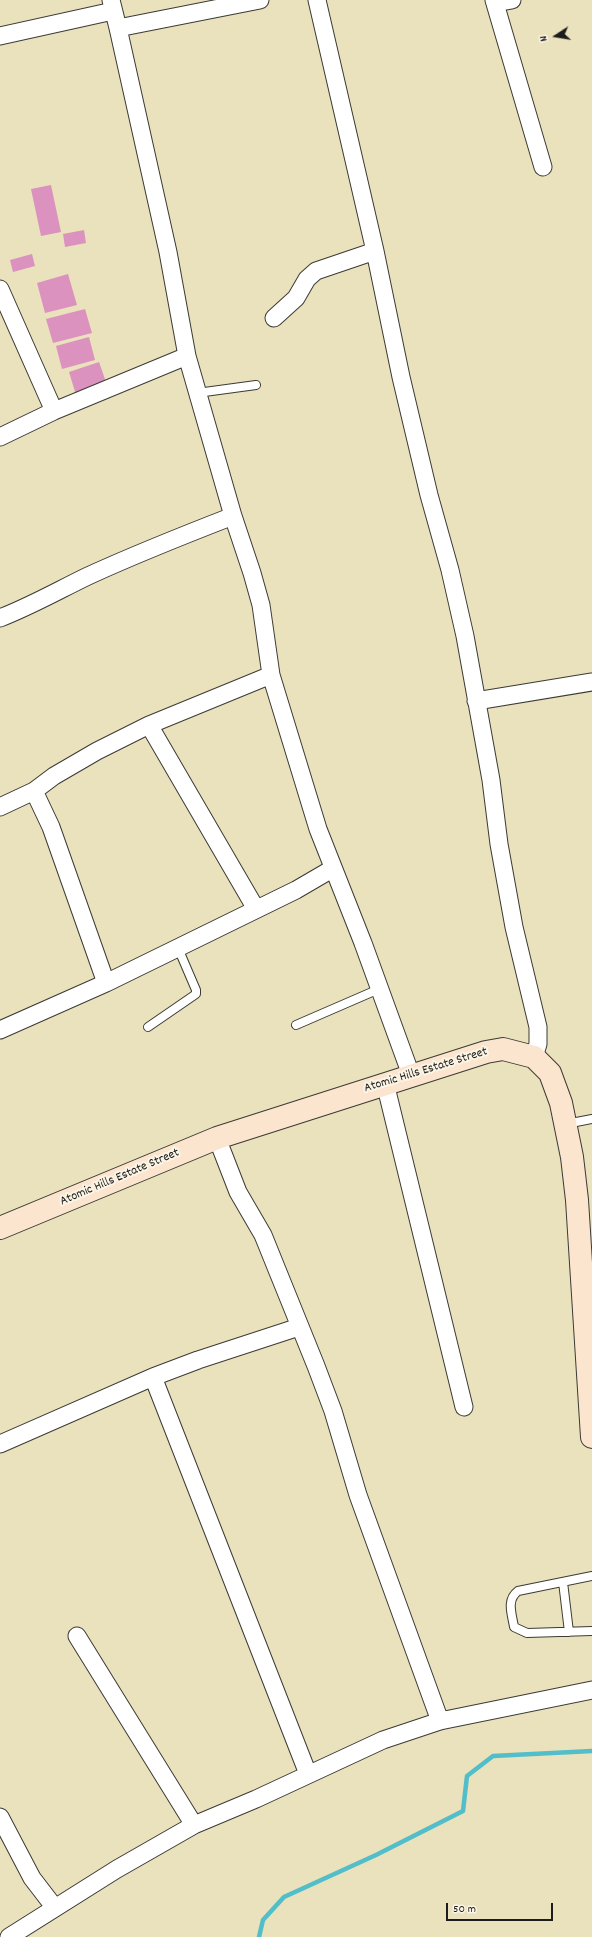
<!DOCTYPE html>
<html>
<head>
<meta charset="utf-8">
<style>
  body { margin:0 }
  #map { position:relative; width:592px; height:1937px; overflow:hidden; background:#eae1bd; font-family:Dekko,sans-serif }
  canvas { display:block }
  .north { position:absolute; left:536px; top:16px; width:40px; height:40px; -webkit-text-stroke:3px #fcf5e5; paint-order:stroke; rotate:258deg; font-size:11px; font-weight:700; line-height:16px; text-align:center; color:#1c1c1c }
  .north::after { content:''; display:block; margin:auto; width:14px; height:18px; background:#1c1c1c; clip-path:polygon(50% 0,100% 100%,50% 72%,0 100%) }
  .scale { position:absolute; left:446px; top:1903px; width:107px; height:18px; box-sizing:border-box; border:2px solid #1c1c1c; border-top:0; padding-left:5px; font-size:12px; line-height:14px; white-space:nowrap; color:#1c1c1c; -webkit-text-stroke:3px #fcf5e5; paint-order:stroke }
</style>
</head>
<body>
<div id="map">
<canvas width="592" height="1937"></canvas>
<div class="north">N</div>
<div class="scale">50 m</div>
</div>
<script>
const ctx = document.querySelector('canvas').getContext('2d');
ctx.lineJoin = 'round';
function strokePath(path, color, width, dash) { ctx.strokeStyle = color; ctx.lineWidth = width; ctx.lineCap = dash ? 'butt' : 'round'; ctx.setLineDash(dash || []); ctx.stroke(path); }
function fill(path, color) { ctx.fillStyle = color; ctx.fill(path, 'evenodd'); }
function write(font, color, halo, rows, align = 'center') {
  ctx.font = font + ' Dekko,sans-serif'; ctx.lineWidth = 4; ctx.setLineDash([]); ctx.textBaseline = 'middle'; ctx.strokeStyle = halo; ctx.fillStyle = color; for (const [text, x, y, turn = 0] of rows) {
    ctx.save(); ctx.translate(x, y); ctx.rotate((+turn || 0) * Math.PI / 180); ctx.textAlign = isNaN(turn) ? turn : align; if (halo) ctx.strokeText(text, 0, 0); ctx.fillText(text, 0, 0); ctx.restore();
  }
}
strokePath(new Path2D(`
  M 259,1937 L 263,1920 L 284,1897 L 376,1855 L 463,1811 L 467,1776 L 493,1756 L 592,1751`), '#51bec9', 4.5);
fill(new Path2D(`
  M 51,185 L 61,232 L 41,236 L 31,189 Z
  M 84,230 L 86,243 L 65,247 L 63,234 Z
  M 32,254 L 35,266 L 13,272 L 10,260 Z
  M 68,274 L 77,305 L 45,313 L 37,283 Z
  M 85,309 L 92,333 L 53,343 L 46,319 Z
  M 89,337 L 95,360 L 62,369 L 56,346 Z
  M 99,362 L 107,385 L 76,395 L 69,372 Z`), '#db92be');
const lane = new Path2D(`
  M 197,393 L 256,385
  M 296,1025 L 379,989
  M 148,1027 L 196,994 L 196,990 L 178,948
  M 566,1124 L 592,1119
  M 592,1576 L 518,1591 C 506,1600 512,1614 514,1627 L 527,1633 L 592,1631
  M 563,1582 L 569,1632`);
const street = new Path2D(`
  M 111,0 L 118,28 L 168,252 L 187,356 L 233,516 L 252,573 L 261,605 L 271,675 L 318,829 L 363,943 L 411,1075
  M 317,0 L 375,251 L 401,377 L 429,495 L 450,570 L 465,636 L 491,780 L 499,844 L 514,927 L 538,1027 L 538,1044 L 534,1057
  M 494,0 L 543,167
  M 495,3 L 512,0
  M 118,28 L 260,0
  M 0,36 L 113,11
  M 0,289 L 54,411
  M 274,318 L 296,298 L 307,279 L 316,271 L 375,251
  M 0,437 L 54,411 L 187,356
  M 0,618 C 31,606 59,590 88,576 C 136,554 184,535 233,516
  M 476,701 L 592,682
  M 149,725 L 256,909
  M 34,791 L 51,827 L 106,983
  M 0,807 L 34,791 L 54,776 L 97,751 L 149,725 L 271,675
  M 0,1030 L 106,983 L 296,890 L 332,869
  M 385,1083 L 464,1407
  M 217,1138 L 238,1192 L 263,1235 L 316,1366 L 333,1411 L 358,1495 L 440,1721
  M 153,1377 L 308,1774
  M 0,1444 L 153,1377 L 198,1360 L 299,1327
  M 77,1636 L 194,1825
  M 0,1817 L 32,1878 L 55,1908
  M 9,1937 L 117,1869 L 194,1825 L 256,1799 L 383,1740 L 440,1721 L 592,1690`);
const secondary = new Path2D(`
  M 0,1228 L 217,1138 L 486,1052 L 503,1049 L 534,1057 L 550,1073 L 561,1103 L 572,1157 L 577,1200 L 592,1437`);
strokePath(lane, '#3b3a34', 10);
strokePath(street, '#3b3a34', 19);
strokePath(secondary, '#3b3a34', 24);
strokePath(lane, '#fff', 8);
strokePath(street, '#fff', 17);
strokePath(secondary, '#fce5cf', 22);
write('13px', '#1c1c1c', '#fcf5e5', [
  ["Atomic Hills Estate Street",426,1071,-17],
  ["Atomic Hills Estate Street",120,1178,-23]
]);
</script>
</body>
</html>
